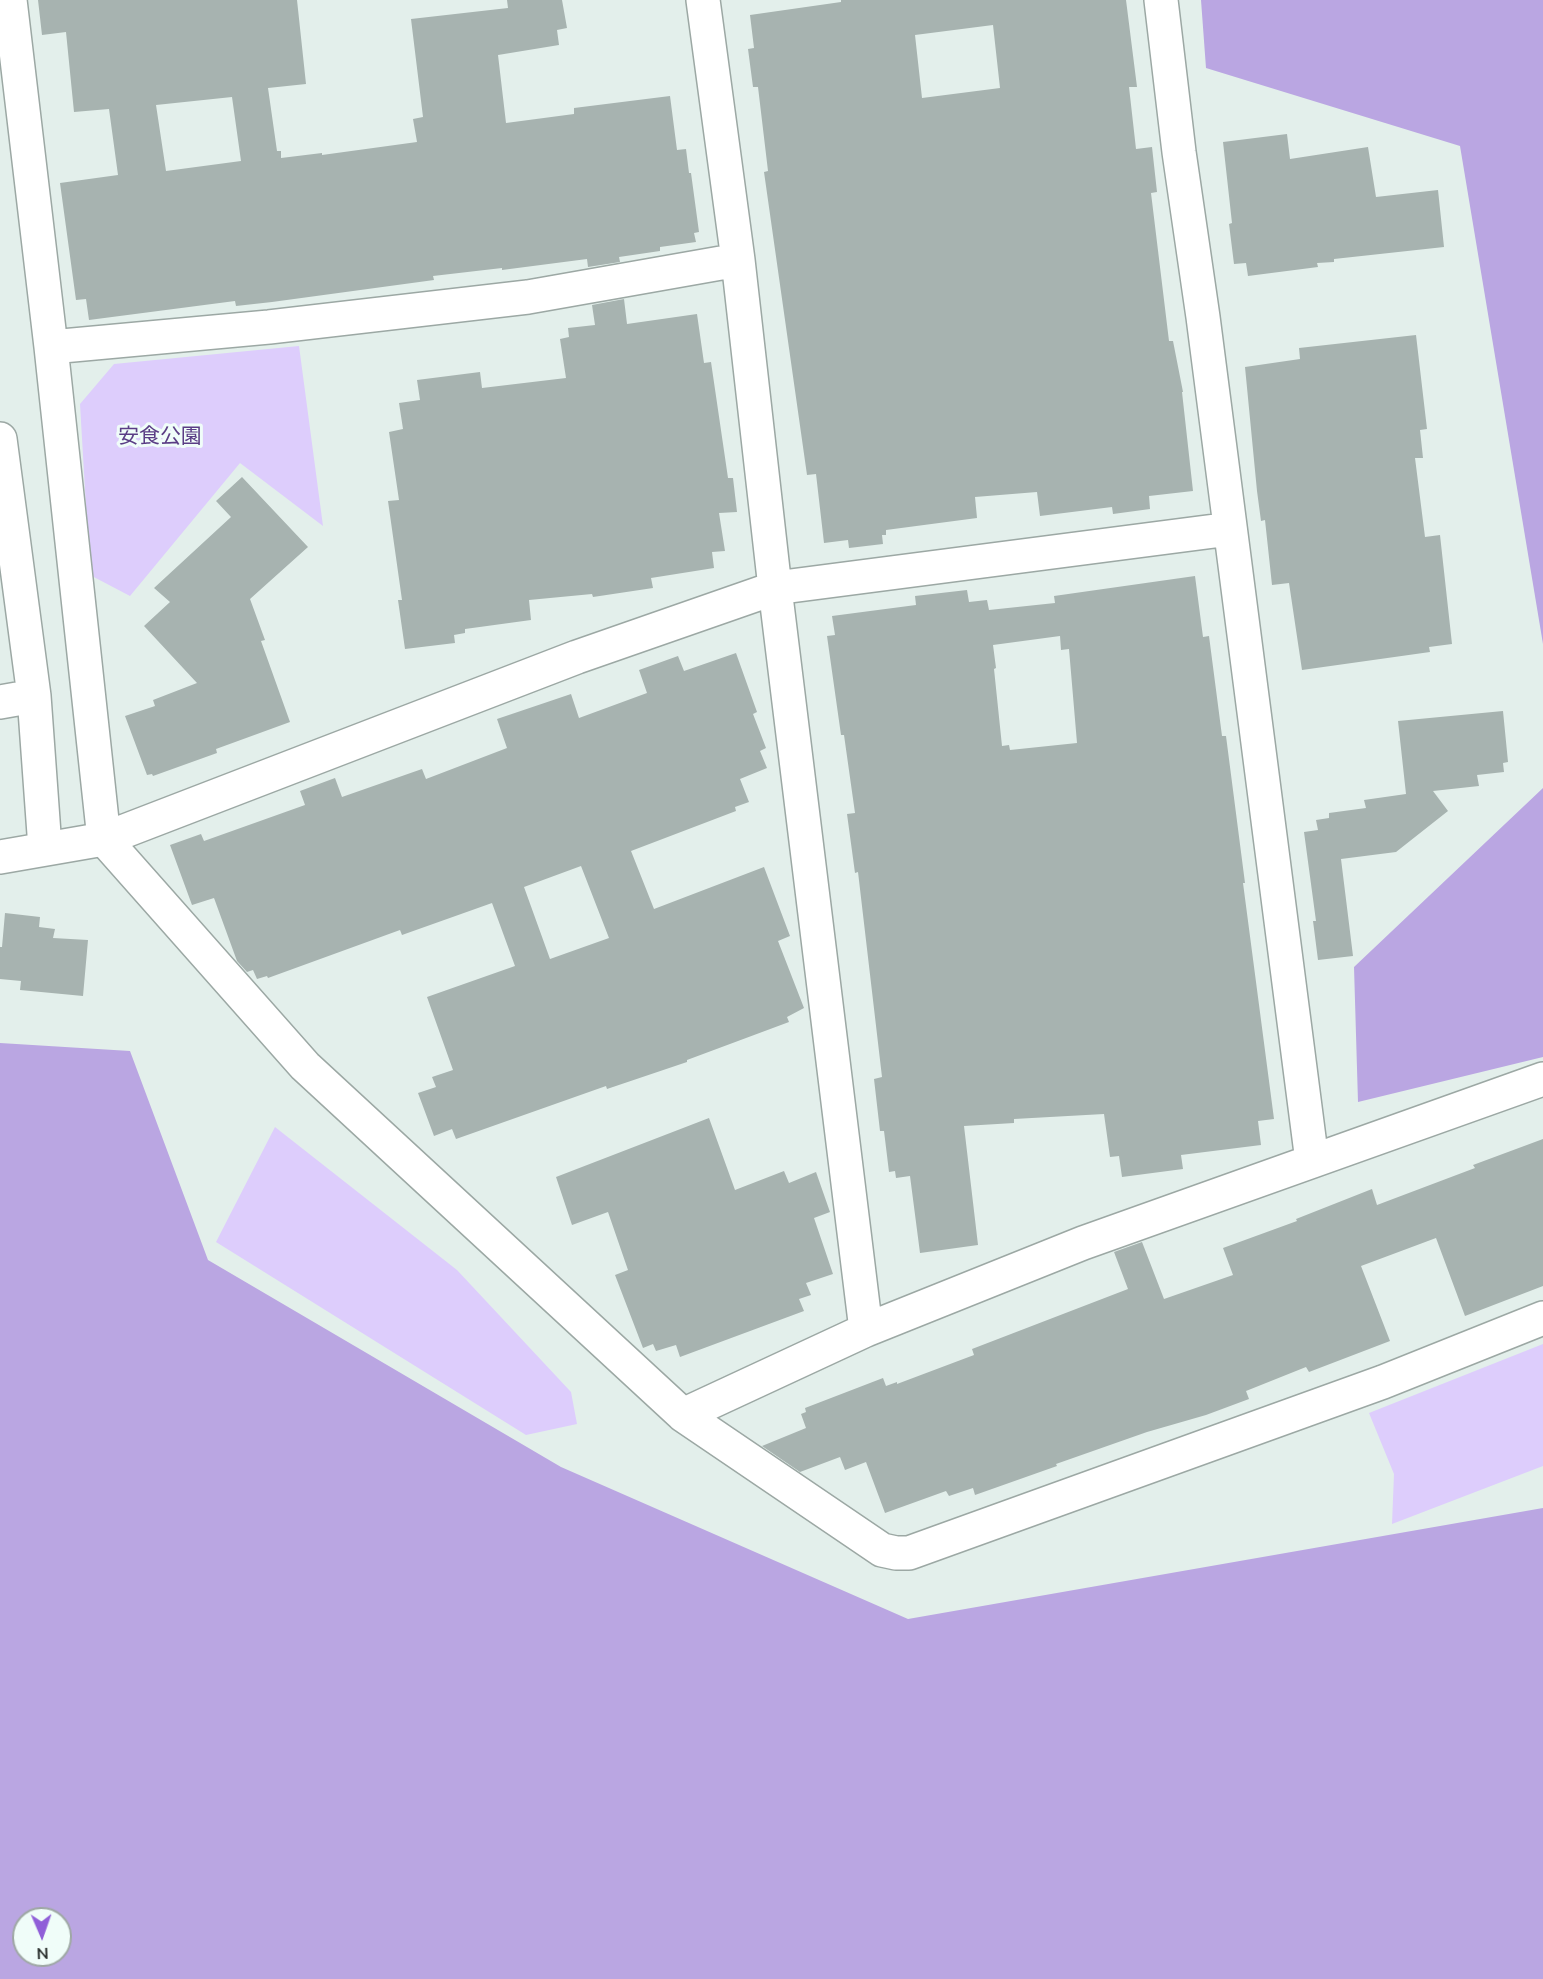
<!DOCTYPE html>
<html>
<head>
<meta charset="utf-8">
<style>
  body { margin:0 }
  #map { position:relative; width:1543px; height:1979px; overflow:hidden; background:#e3efeb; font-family:"Nunito Sans",sans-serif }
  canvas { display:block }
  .north { position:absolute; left:12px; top:1907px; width:60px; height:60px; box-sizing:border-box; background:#f0fdf9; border:2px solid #9ea7a4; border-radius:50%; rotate:178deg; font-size:16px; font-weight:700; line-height:24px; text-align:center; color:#222725 }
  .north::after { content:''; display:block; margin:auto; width:21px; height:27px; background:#905fd8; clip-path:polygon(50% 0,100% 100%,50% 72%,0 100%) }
</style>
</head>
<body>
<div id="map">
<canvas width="1543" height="1979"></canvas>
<div class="north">N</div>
</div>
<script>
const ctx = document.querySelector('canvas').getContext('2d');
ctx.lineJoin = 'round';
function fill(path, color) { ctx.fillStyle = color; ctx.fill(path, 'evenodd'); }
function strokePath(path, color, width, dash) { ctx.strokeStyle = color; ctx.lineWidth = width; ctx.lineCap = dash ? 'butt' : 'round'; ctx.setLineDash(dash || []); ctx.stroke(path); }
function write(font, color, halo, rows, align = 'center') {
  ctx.font = font + ' "Nunito Sans","Noto Sans JP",sans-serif'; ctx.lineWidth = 6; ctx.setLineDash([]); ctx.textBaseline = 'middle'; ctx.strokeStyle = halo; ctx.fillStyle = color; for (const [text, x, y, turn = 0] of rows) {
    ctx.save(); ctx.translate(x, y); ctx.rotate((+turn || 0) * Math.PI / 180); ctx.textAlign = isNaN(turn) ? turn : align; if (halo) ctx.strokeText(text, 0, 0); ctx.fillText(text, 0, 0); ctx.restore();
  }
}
fill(new Path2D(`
  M 299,346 L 323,526 L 240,463 L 130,596 L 90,575 L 80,404 L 114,364 Z
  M 275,1127 L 457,1270 L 571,1392 L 577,1424 L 526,1435 L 216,1242 Z
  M 1543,1344 L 1543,1466 L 1392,1524 L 1394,1474 L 1369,1413 Z`), '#ddcdfc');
fill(new Path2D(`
  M 1201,0 L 1543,0 L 1543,644 L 1460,146 L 1206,68 Z
  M 1543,788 L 1543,1057 L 1358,1102 L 1354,967 Z
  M 0,1043 L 130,1051 L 208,1260 L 561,1467 L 908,1619 L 1543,1508 L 1543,1979 L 0,1979 ZM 24,1919 L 60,1919 L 60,1955 L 24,1955 Z`), '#baa6e2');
fill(new Path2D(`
  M 38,0 L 297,0 L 306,84 L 268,88 L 277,151 L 281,151 L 281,158 L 322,153 L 322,155 L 417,142 L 413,119 L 423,117 L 411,19 L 508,8 L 507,0 L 562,0 L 567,28 L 557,30 L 559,45 L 498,55 L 506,123 L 574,114 L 574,108 L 670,96 L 677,150 L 686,149 L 689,173 L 691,173 L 699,232 L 694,233 L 696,242 L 660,247 L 660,251 L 619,257 L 620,262 L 588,267 L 587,259 L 502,270 L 502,268 L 433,276 L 434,280 L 272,302 L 236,306 L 235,301 L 89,320 L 86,299 L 76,300 L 60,183 L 118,175 L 109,109 L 74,112 L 66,32 L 42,35 ZM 232,97 L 241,161 L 166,171 L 156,105 Z
  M 841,0 L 1126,0 L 1137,87 L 1129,87 L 1136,149 L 1152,147 L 1157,192 L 1151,193 L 1169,341 L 1173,341 L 1183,392 L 1182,392 L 1193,491 L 1149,496 L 1150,509 L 1113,514 L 1112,507 L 1040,516 L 1037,492 L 975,497 L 977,518 L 886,530 L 886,535 L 882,535 L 883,544 L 849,548 L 848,540 L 824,543 L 816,474 L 807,475 L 764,172 L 768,171 L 758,87 L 753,87 L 748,49 L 754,48 L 750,15 L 841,2 ZM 993,25 L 1000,88 L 922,98 L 915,35 Z
  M 1287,134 L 1290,159 L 1368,147 L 1376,197 L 1438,190 L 1444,247 L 1334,259 L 1334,262 L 1317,263 L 1318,267 L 1248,276 L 1246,263 L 1234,264 L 1229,224 L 1232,223 L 1223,142 Z
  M 624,299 L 627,324 L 697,314 L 704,363 L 711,362 L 728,478 L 733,478 L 737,512 L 719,513 L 725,551 L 712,552 L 714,568 L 651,578 L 653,588 L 593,597 L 592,594 L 529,600 L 531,620 L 465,629 L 465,633 L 454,635 L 455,643 L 405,649 L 398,600 L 402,600 L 388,501 L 399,500 L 389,432 L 403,429 L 399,403 L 420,400 L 417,380 L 480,372 L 482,388 L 566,378 L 560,339 L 569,337 L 568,328 L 595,325 L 592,305 Z
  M 1416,335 L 1427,429 L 1420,430 L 1423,458 L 1415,458 L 1425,537 L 1440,535 L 1452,644 L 1429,647 L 1430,652 L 1302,670 L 1289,583 L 1272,585 L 1265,520 L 1261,521 L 1257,491 L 1245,367 L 1300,359 L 1299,348 Z
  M 242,477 L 308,547 L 250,599 L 265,640 L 261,641 L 290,722 L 216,749 L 217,753 L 153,776 L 152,774 L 147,775 L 125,716 L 155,706 L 153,700 L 197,683 L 144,626 L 170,602 L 154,588 L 231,517 L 216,501 Z
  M 1195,576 L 1203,637 L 1209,636 L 1222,736 L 1226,736 L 1245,883 L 1243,883 L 1274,1119 L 1258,1121 L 1261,1145 L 1181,1155 L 1183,1169 L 1122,1177 L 1119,1156 L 1110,1157 L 1104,1114 L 1014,1119 L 1014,1123 L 964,1126 L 978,1245 L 920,1253 L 910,1176 L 896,1178 L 895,1171 L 889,1172 L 884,1131 L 880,1131 L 874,1079 L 882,1077 L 858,872 L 855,873 L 847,814 L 855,813 L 844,735 L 841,735 L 827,636 L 835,635 L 832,616 L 916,605 L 915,596 L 967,590 L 969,602 L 987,600 L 989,610 L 1055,603 L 1054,596 ZM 1060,636 L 1061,650 L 1069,649 L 1077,743 L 1010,750 L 1009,745 L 1002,746 L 994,669 L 996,668 L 993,645 Z
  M 736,653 L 757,712 L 753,714 L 766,748 L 760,751 L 767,768 L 740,779 L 749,802 L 735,807 L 736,811 L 631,851 L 654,909 L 764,867 L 790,936 L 778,941 L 804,1008 L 787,1017 L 789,1022 L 687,1060 L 687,1062 L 607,1089 L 606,1086 L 456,1139 L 452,1129 L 434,1136 L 418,1093 L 436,1087 L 432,1077 L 453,1070 L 427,997 L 515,966 L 492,903 L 402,935 L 400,930 L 268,978 L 267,976 L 257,979 L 253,970 L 247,972 L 237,961 L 214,898 L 192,905 L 170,845 L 201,834 L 204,841 L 305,805 L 300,791 L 335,778 L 342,797 L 422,769 L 426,779 L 507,748 L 497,719 L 571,694 L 579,718 L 647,693 L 639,670 L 678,656 L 684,671 ZM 581,866 L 609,938 L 550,959 L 524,887 Z
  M 1503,711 L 1508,762 L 1503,763 L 1504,772 L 1477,775 L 1479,786 L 1433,791 L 1448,811 L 1396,852 L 1341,859 L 1353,956 L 1318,960 L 1313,921 L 1316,921 L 1304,832 L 1318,830 L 1316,820 L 1329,818 L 1329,813 L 1366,808 L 1364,800 L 1406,794 L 1398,721 Z
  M 5,913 L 40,917 L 39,927 L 55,929 L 53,938 L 88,940 L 83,996 L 20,990 L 21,981 L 0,979 L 0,947 L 2,947 Z
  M 709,1118 L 735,1190 L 784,1171 L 789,1183 L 816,1172 L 830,1212 L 814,1218 L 833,1274 L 806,1283 L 811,1295 L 799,1299 L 804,1311 L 680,1357 L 676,1345 L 656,1351 L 653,1344 L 643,1348 L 615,1275 L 628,1270 L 608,1212 L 572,1225 L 556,1177 Z
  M 1543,1139 L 1543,1286 L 1465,1316 L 1436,1238 L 1361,1266 L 1390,1341 L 1309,1372 L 1306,1367 L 1246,1391 L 1249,1399 L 1206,1415 L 1147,1432 L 1056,1464 L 1057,1466 L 975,1495 L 973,1488 L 949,1496 L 946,1491 L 885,1513 L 866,1462 L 845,1470 L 840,1457 L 800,1472 L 762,1446 L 806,1428 L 801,1414 L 806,1412 L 805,1408 L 883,1378 L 886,1386 L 897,1382 L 897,1384 L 974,1355 L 972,1349 L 1128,1289 L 1114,1252 L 1142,1242 L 1164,1299 L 1233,1275 L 1223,1248 L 1297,1221 L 1296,1219 L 1372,1189 L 1377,1205 L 1475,1168 L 1473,1165 Z`), '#a7b3b0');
const minor = new Path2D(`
  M 10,0 L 51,347 L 104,839 L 305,1066 L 683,1415 L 882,1550 L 896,1553 L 909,1553 L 1383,1382 L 1543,1318
  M 703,0 L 738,260 L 775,588 L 866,1330
  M 1161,0 L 1179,152 L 1203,317 L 1312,1161
  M 51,347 L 269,327 L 528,297 L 738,260
  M 0,439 L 34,696 L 45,848
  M 0,702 L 34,696
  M 104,839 L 577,657 L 775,588 L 1230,529
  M 683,1415 L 866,1330 L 1083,1243 L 1543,1079`);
const tertiary = new Path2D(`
  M 0,857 L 104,839`);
strokePath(minor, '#9ca8a4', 36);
strokePath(tertiary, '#9ca8a4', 36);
strokePath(minor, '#fff', 33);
strokePath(tertiary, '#fff', 33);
write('21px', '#5a3d85', '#f0fdf9', [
  ["安食公園",160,438]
]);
</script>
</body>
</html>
